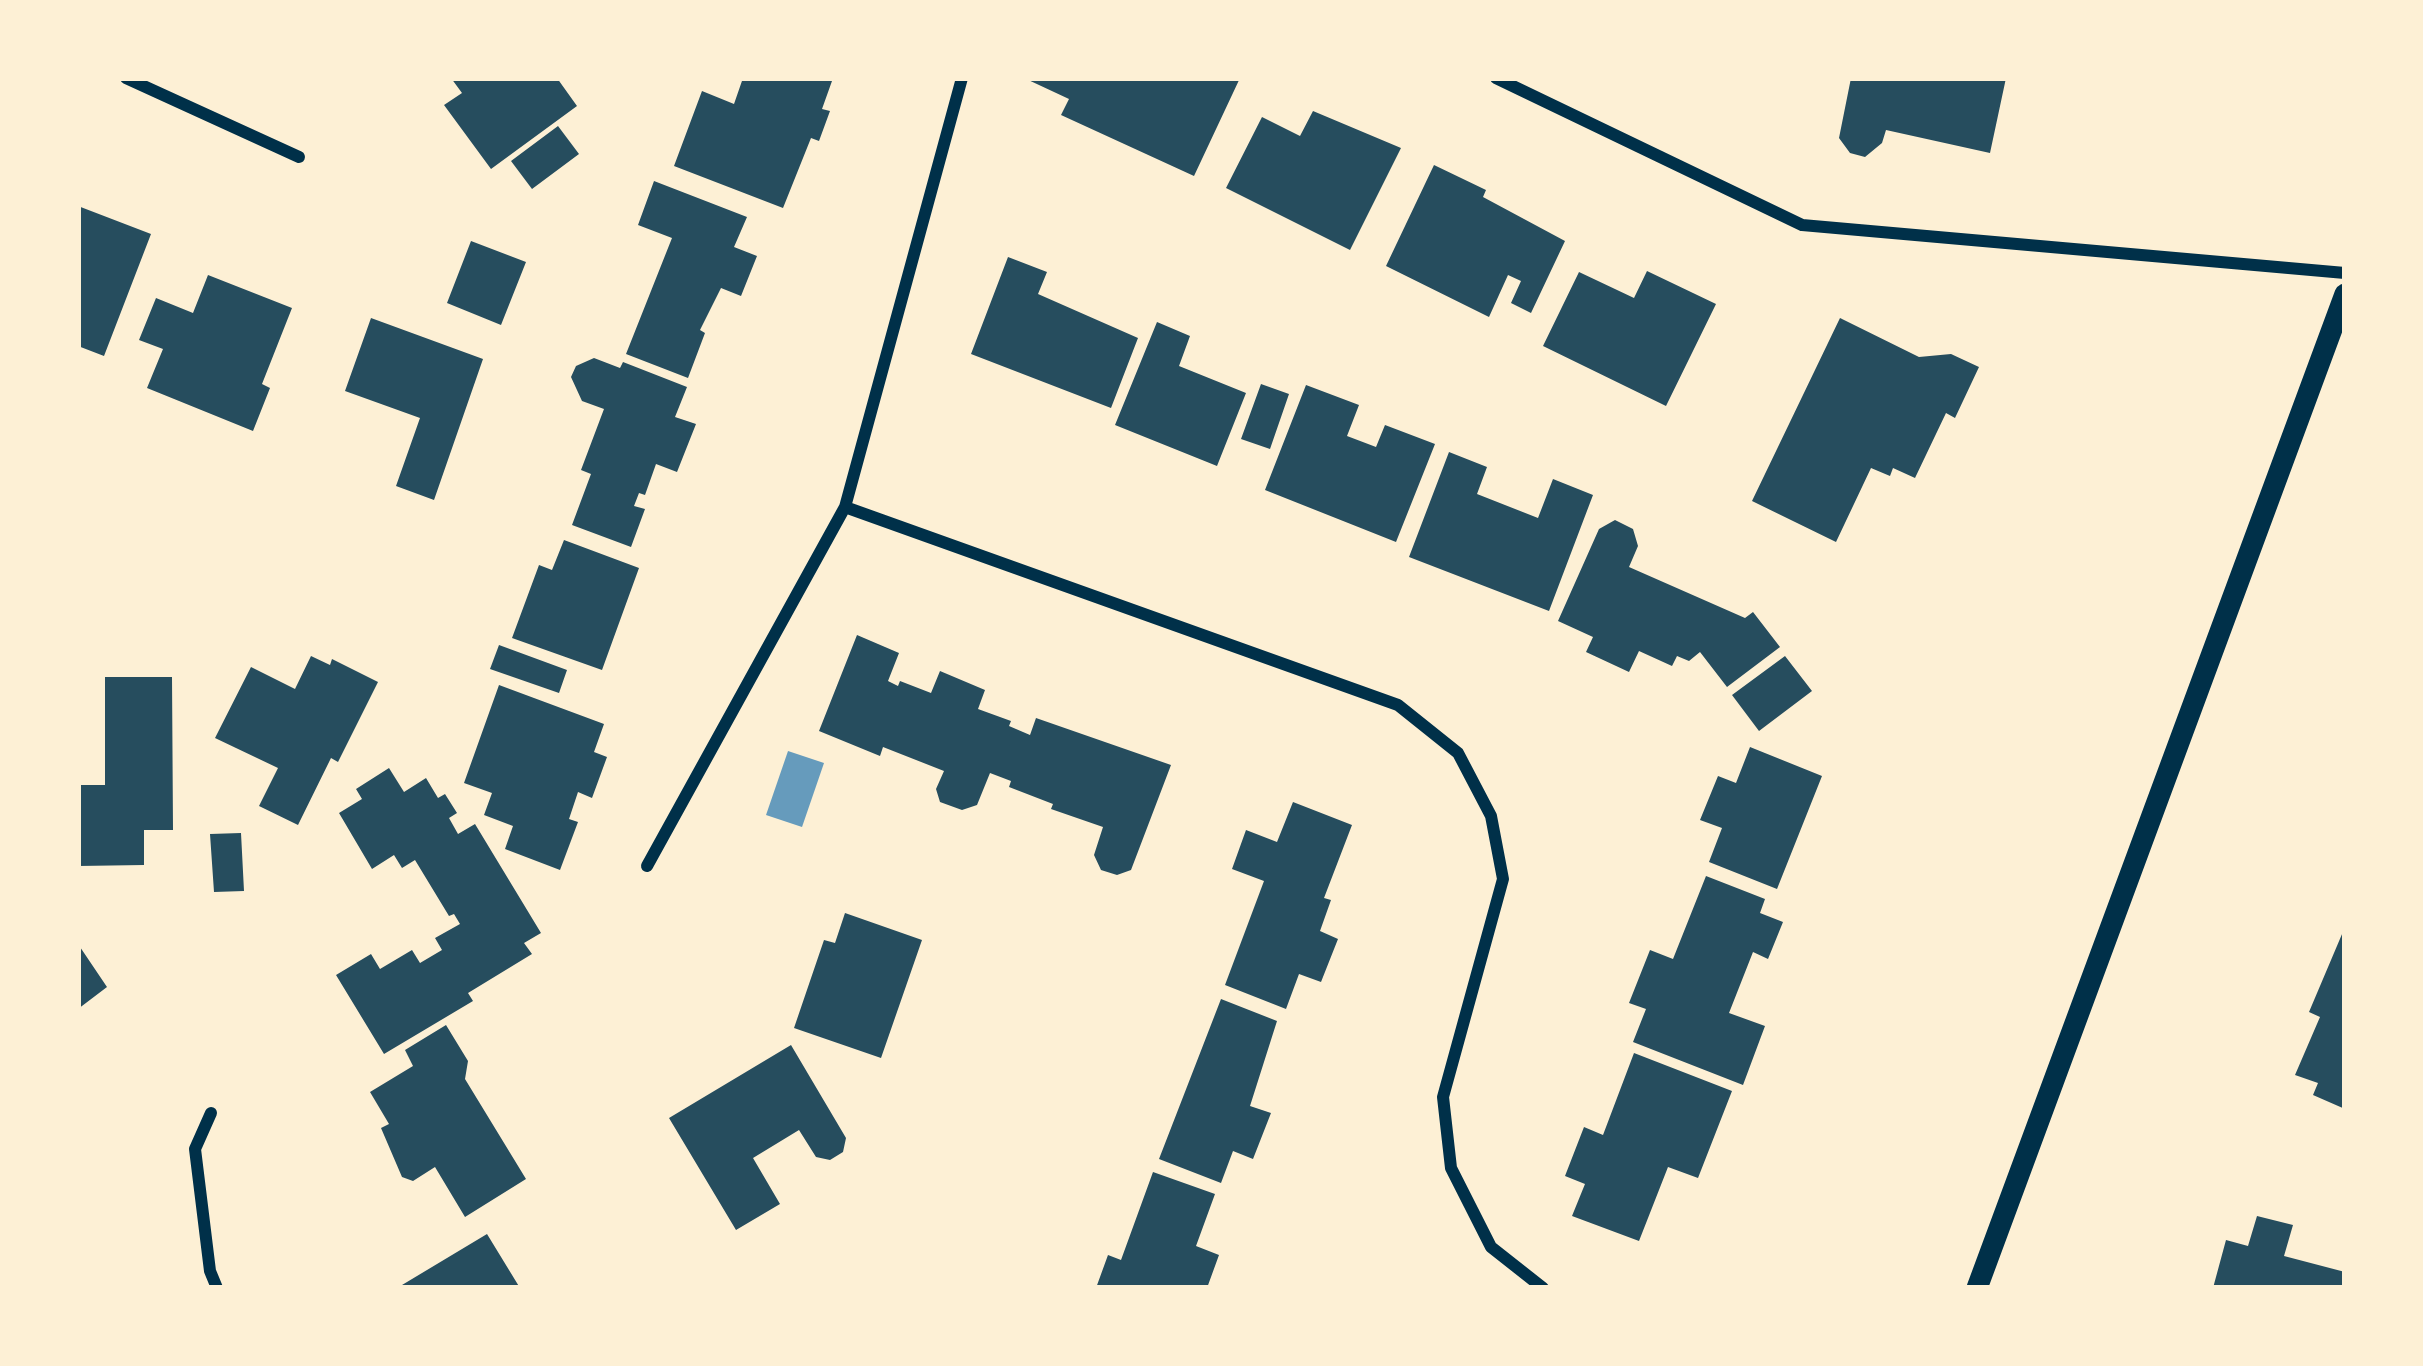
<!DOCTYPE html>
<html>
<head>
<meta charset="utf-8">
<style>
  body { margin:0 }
  #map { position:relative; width:2423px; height:1366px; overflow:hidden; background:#fdf0d5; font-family:"Open Sans",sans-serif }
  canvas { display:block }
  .frame { position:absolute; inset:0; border:81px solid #fdf0d5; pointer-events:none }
</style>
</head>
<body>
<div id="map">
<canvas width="2423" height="1366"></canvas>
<div class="frame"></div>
</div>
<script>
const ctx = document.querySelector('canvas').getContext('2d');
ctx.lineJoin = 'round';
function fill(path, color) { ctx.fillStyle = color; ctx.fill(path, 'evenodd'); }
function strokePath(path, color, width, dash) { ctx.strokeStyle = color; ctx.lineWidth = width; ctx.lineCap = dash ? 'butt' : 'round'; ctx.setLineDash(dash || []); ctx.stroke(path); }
fill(new Path2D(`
  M 788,751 L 824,763 L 802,827 L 766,815 Z`), '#669bbc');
fill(new Path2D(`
  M 451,78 L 557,78 L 577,106 L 491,169 L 444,105 L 462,93 Z
  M 743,78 L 832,81 L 822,109 L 830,111 L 819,141 L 811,138 L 783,208 L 674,166 L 702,91 L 734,104 Z
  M 1024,78 L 1240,78 L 1194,176 L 1061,115 L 1069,99 Z
  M 1851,78 L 2006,78 L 1990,153 L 1886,130 L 1882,143 L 1865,157 L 1850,153 L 1839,138 Z
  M 1313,111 L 1401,148 L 1350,250 L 1226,188 L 1262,117 L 1300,136 Z
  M 558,126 L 579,154 L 532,189 L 511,161 Z
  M 1434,165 L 1486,190 L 1483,197 L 1565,241 L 1531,313 L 1511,303 L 1521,281 L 1508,275 L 1489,317 L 1386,266 Z
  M 654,181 L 747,217 L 734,247 L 757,256 L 741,296 L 721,288 L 700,330 L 705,333 L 688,378 L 626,354 L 672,238 L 638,225 Z
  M 78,206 L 151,234 L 104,356 L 78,346 Z
  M 471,241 L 526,262 L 501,325 L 447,303 Z
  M 1008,257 L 1047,272 L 1038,294 L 1138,338 L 1111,408 L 971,354 Z
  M 1647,271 L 1716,304 L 1666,406 L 1543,346 L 1579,272 L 1634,298 Z
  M 208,275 L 292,308 L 262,384 L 270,388 L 253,431 L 147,388 L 163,349 L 139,340 L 156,298 L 193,313 Z
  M 371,318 L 483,359 L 434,500 L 396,486 L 420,418 L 345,391 Z
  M 1840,318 L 1919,357 L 1951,354 L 1979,367 L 1955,418 L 1946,413 L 1915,478 L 1893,468 L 1890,476 L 1871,468 L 1836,542 L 1752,501 Z
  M 1157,322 L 1190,336 L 1179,366 L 1246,393 L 1217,466 L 1115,425 Z
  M 594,358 L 620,368 L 623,362 L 687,387 L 675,417 L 696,424 L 677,472 L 656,464 L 645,495 L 639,493 L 634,506 L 645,509 L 631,547 L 572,525 L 591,474 L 581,470 L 604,409 L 582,401 L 571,377 L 576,366 Z
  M 1261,384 L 1289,394 L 1270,449 L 1241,439 Z
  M 1306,385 L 1359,405 L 1347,436 L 1376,447 L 1385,425 L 1435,444 L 1396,542 L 1265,490 Z
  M 1449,452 L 1487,467 L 1477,494 L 1538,518 L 1553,479 L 1593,495 L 1549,611 L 1409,557 Z
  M 1615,520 L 1633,529 L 1638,546 L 1629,567 L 1745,618 L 1753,612 L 1780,647 L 1727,687 L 1700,652 L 1689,661 L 1677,656 L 1672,666 L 1639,651 L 1629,672 L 1586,652 L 1593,637 L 1558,621 L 1599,529 Z
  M 564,540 L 639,568 L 602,670 L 512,638 L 539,565 L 552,570 Z
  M 857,635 L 899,653 L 888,681 L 898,686 L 900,681 L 931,693 L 940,671 L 985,690 L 978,709 L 1011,721 L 1009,726 L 1030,735 L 1036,718 L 1171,765 L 1131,870 L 1117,875 L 1101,870 L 1094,855 L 1103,827 L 1051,809 L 1053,804 L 1009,787 L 1011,781 L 990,773 L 977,805 L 962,810 L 940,802 L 936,789 L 944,771 L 883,747 L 880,756 L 819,731 Z
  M 499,645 L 567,670 L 559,693 L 490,669 Z
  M 311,656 L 330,665 L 332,659 L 378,682 L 338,762 L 331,758 L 298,825 L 259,806 L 278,768 L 215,738 L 251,667 L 295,689 Z
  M 1785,656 L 1812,691 L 1759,731 L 1732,695 Z
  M 105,677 L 172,677 L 173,830 L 144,830 L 144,865 L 78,866 L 78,785 L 105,785 Z
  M 499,685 L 604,724 L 594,752 L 607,757 L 592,798 L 578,792 L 569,819 L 578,822 L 560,870 L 505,849 L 513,826 L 484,815 L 492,793 L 464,783 Z
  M 1750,747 L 1822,776 L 1777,889 L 1709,862 L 1722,828 L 1700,820 L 1718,776 L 1736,783 Z
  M 389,768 L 404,792 L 426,778 L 438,798 L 445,794 L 457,813 L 449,818 L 458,834 L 475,824 L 541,933 L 524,943 L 532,954 L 468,993 L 473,1001 L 384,1054 L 336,975 L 371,954 L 380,969 L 412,950 L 420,963 L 442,950 L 435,938 L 460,924 L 454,914 L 449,916 L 415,860 L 402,868 L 394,855 L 372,869 L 339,813 L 362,799 L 356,789 Z
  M 1293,802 L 1352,825 L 1324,898 L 1331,900 L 1320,931 L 1338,939 L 1321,982 L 1299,974 L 1286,1009 L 1225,985 L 1264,881 L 1232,869 L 1246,830 L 1277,842 Z
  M 241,833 L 244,891 L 214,892 L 210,834 Z
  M 1706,876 L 1765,899 L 1760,913 L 1783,922 L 1768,959 L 1753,952 L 1729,1013 L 1765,1026 L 1743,1085 L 1633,1042 L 1646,1009 L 1629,1003 L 1650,950 L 1673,959 Z
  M 845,913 L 922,940 L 881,1058 L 794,1028 L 824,940 L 835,943 Z
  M 2345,927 L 2345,1109 L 2313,1095 L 2318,1083 L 2295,1075 L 2320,1017 L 2309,1012 Z
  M 78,944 L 107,987 L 78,1009 Z
  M 1221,999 L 1277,1021 L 1250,1106 L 1271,1113 L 1253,1159 L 1233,1151 L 1221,1183 L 1159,1159 Z
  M 446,1025 L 468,1061 L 465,1079 L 526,1179 L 465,1217 L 435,1167 L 413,1181 L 402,1177 L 381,1128 L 389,1124 L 370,1092 L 413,1066 L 405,1050 Z
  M 791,1045 L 846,1138 L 843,1152 L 830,1160 L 816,1157 L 799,1130 L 753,1158 L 780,1204 L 736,1230 L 669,1118 Z
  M 1634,1053 L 1732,1091 L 1698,1178 L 1668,1167 L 1639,1241 L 1572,1216 L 1585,1184 L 1565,1176 L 1584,1127 L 1603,1135 Z
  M 1153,1172 L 1215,1194 L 1196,1246 L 1219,1255 L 1207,1288 L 1096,1288 L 1108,1255 L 1121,1260 Z
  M 2257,1216 L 2293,1225 L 2284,1256 L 2345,1272 L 2345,1288 L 2213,1288 L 2226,1240 L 2248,1246 Z
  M 487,1234 L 520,1288 L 397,1288 Z`), '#264d5e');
strokePath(new Path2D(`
  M 126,78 L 299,157
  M 962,78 L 845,507 L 1398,705 L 1458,753 L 1491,816 L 1503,879 L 1443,1097 L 1451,1168 L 1491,1247 L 1543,1288
  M 1496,78 L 1802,225 L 2345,273
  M 647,866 L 845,507
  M 211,1113 L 195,1149 L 210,1271 L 217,1288`), '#003049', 12);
strokePath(new Path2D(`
  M 1977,1288 L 2345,294`), '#003049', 21);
</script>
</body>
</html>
